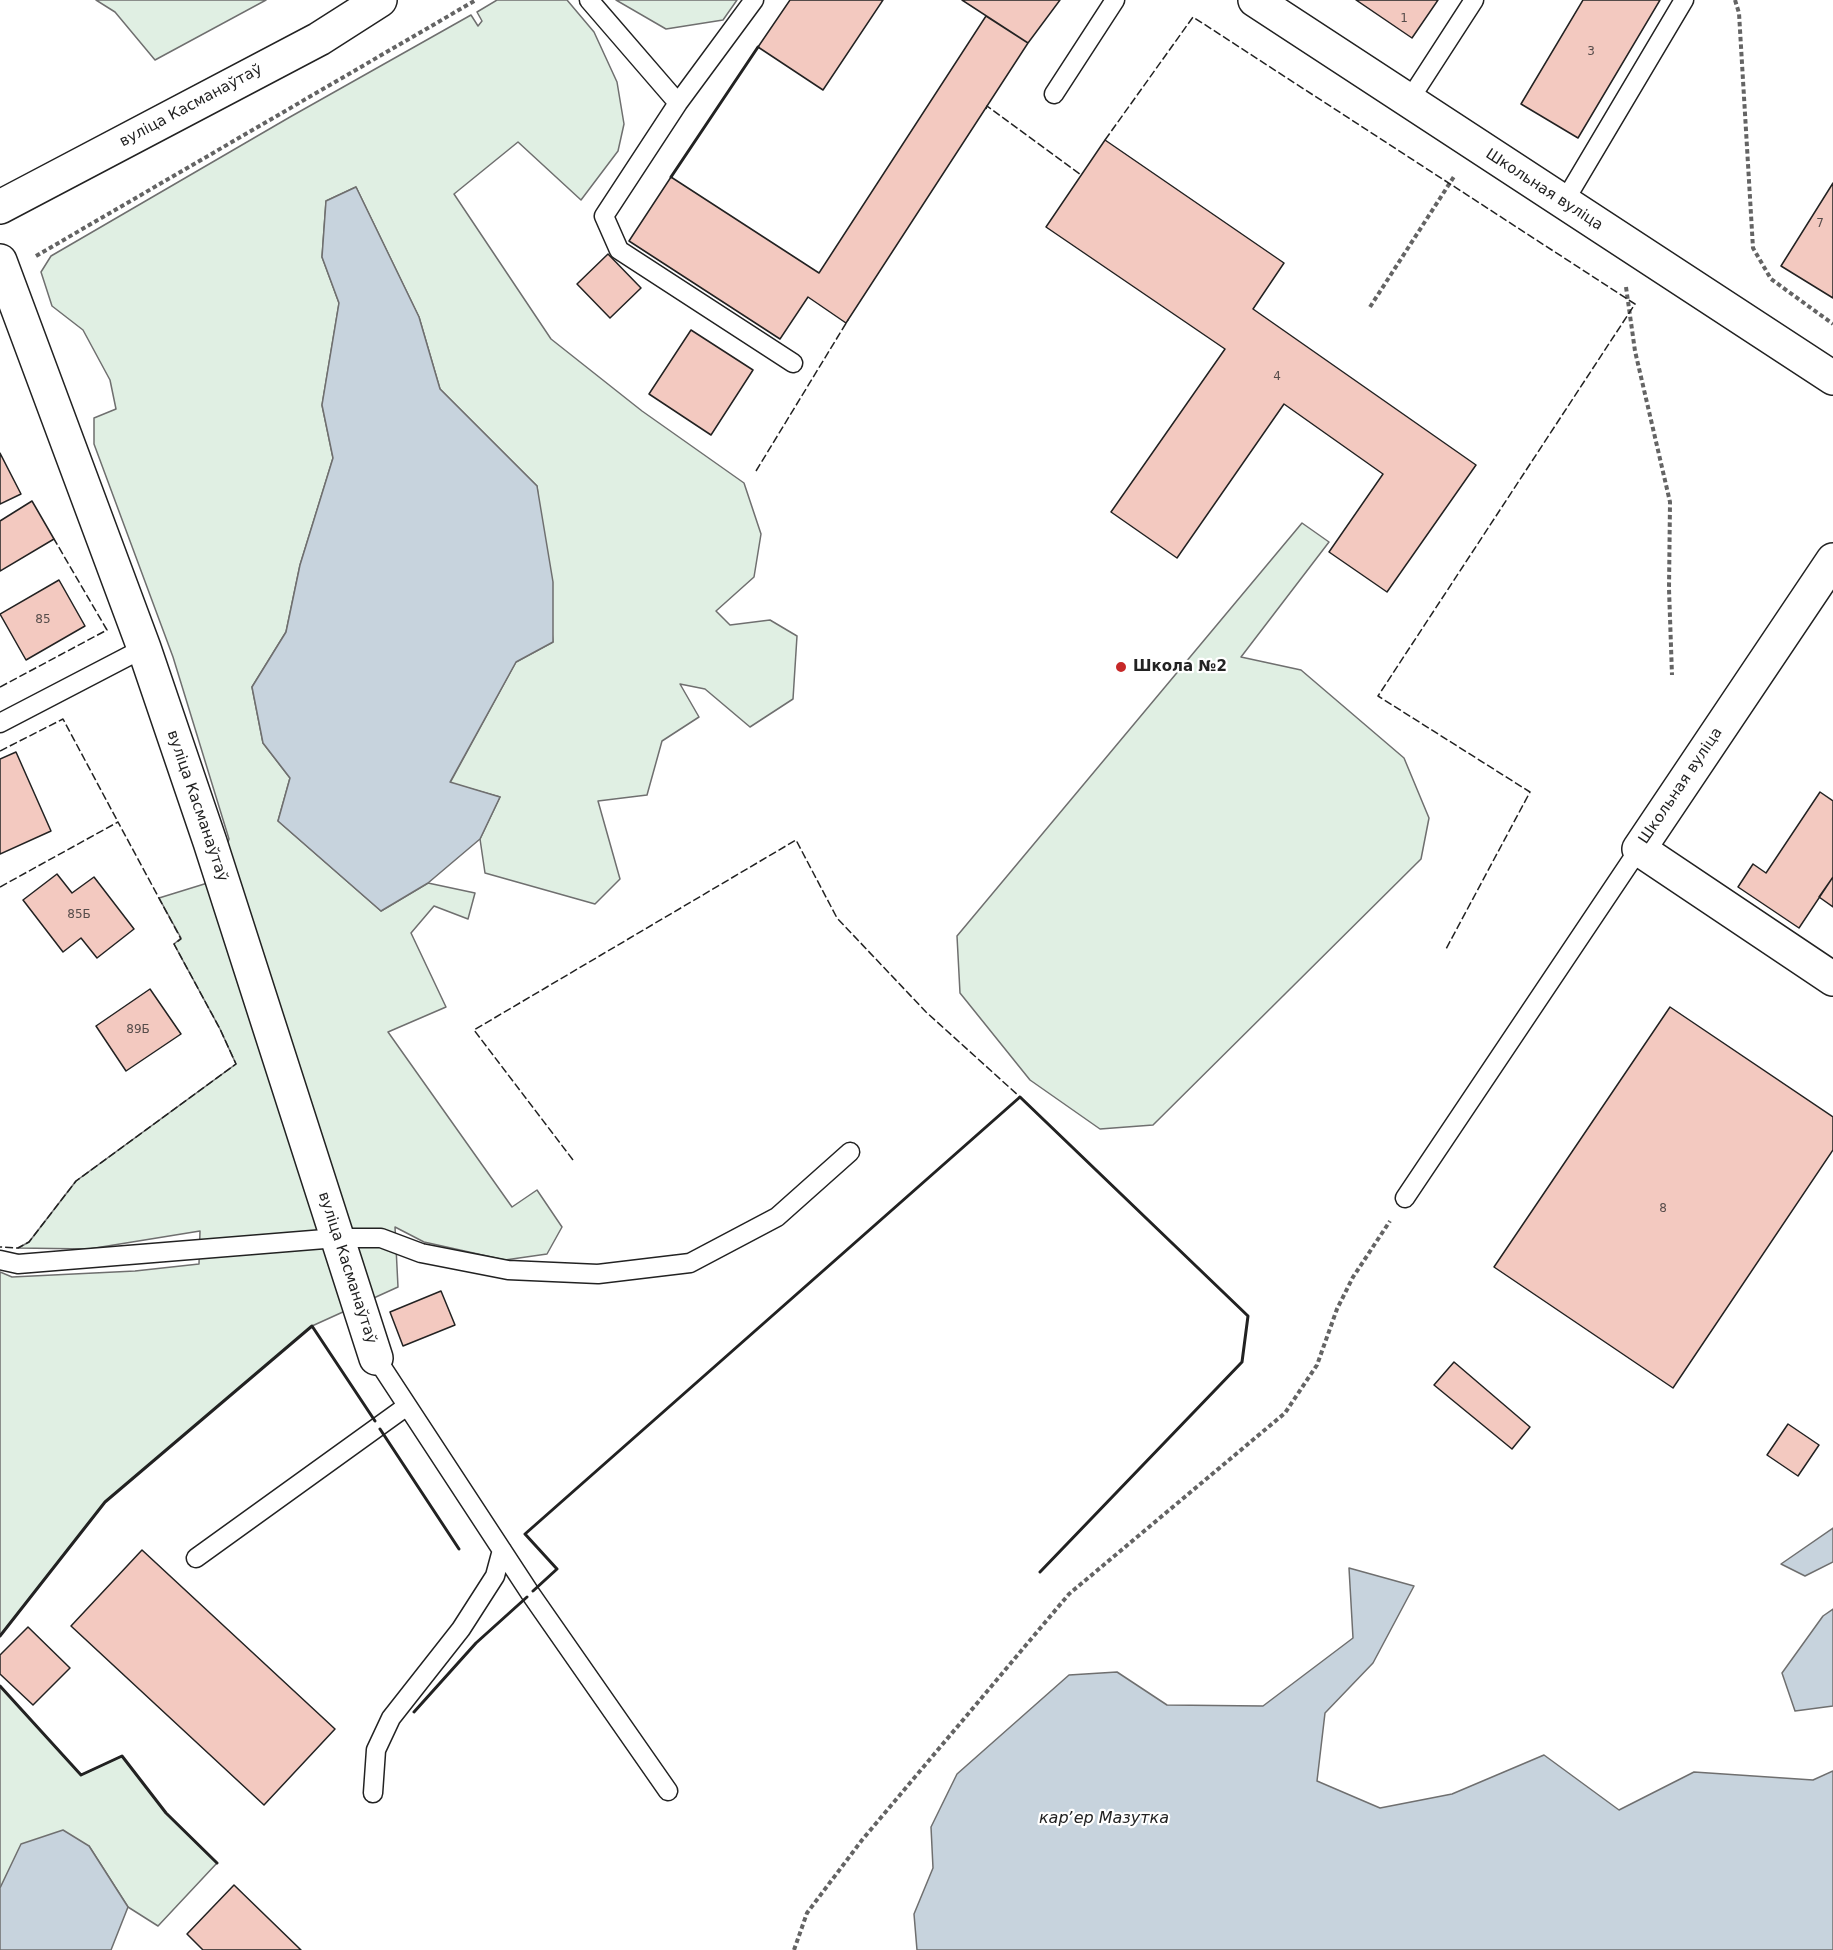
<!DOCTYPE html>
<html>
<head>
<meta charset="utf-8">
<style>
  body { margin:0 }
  canvas { display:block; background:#fff }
</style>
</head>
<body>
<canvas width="1833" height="1950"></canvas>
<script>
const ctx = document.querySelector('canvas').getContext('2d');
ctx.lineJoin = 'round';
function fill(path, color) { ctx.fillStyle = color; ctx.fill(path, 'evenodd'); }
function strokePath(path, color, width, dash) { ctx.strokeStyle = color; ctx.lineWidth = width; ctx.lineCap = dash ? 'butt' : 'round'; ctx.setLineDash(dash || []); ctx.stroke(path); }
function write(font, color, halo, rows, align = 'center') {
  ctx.font = font + ' "DejaVu Sans",sans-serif'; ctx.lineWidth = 4.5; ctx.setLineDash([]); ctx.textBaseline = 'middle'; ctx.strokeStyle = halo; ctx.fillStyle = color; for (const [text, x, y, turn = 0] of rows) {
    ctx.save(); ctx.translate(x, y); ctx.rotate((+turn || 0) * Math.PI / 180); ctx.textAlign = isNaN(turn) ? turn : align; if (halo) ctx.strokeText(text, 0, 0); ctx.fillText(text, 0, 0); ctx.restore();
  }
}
const green = new Path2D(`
  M 96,0 L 266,0 L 155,60 L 115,12 Z
  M 497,0 L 567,0 L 594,32 L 617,82 L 624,124 L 618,151 L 581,200 L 518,142 L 454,194 L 551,339 L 642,411 L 744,483 L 761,534 L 754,577 L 716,611 L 730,625 L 770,620 L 797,636 L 793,699 L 750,727 L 705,689 L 680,684 L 699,717 L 662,741 L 647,795 L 598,801 L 620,879 L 595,904 L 485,873 L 480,839 L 500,797 L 450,783 L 516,662 L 553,642 L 537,486 L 440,389 L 419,317 L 356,187 L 326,201 L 322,257 L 339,303 L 322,405 L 333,458 L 300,565 L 286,632 L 252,687 L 263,743 L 290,778 L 278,821 L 381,911 L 428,883 L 475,893 L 468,919 L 434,906 L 411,933 L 446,1007 L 388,1032 L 512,1207 L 537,1190 L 562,1227 L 547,1254 L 505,1260 L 424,1242 L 395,1227 L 398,1287 L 312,1326 L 105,1502 L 0,1636 L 0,1272 L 12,1277 L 135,1271 L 199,1264 L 200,1231 L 89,1249 L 18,1248 L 29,1242 L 76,1181 L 236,1064 L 220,1029 L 174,944 L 181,938 L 159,898 L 214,881 L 229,839 L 173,657 L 94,444 L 94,418 L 116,409 L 110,380 L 83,330 L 52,306 L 41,272 L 51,256 L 290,117 L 471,15 L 478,26 L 482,21 L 477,12 Z
  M 616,0 L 737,0 L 723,20 L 666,29 Z
  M 1302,523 L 1329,542 L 1241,657 L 1301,670 L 1404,758 L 1429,818 L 1421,859 L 1153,1125 L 1100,1129 L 1030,1080 L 960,993 L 957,936 Z
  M 0,1686 L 81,1775 L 122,1756 L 166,1813 L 217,1863 L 158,1926 L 128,1907 L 89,1846 L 0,1888 Z`);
fill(green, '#e0efe3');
strokePath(green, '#6f6f6f', 1.5);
const water = new Path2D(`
  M 356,187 L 419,317 L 440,389 L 537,486 L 553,582 L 553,642 L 516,662 L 450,782 L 500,797 L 480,839 L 428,883 L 381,911 L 278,821 L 290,778 L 263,743 L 252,687 L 286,632 L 300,565 L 333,458 L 322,405 L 339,303 L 322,257 L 326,201 Z
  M 1833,1528 L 1833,1562 L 1805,1576 L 1781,1564 Z
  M 1349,1568 L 1414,1586 L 1373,1663 L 1325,1713 L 1317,1781 L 1380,1808 L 1452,1794 L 1544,1755 L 1619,1810 L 1694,1772 L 1813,1780 L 1833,1771 L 1833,1950 L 917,1950 L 914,1914 L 933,1868 L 931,1827 L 957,1774 L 1069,1675 L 1117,1672 L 1167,1705 L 1263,1706 L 1353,1638 Z
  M 1833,1609 L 1833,1706 L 1795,1711 L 1782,1673 L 1823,1616 Z
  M 63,1830 L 89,1846 L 128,1907 L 111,1950 L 0,1950 L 0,1888 L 21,1844 Z`);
fill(water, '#c7d3dd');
strokePath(water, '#6f6f6f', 1.5);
const building = new Path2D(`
  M 790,0 L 883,0 L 823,90 L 758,47 Z
  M 962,0 L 1060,0 L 1028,43 Z
  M 1356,0 L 1438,0 L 1412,38 Z
  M 1583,0 L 1660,0 L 1578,138 L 1521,104 Z
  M 986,16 L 1028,43 L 846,323 L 808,297 L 780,339 L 629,241 L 671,177 L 819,273 Z
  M 1105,140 L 1284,263 L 1253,309 L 1476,465 L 1387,592 L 1329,552 L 1383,474 L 1284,404 L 1177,558 L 1111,512 L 1225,349 L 1046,227 Z
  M 1833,183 L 1833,298 L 1781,266 Z
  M 608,254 L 641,288 L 610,318 L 577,284 Z
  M 691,330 L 753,370 L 711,435 L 649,394 Z
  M 0,453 L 21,494 L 0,504 Z
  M 32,501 L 54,539 L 0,571 L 0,521 Z
  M 59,580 L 85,626 L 26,660 L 0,614 Z
  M 16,752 L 51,831 L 0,854 L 0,759 Z
  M 1820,792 L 1833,801 L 1833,877 L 1799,928 L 1738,887 L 1753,864 L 1766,873 Z
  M 57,874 L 72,893 L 94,877 L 134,929 L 97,958 L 81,938 L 63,952 L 23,900 Z
  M 1833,877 L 1833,907 L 1819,897 Z
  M 150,989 L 181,1034 L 126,1071 L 96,1026 Z
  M 1670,1007 L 1833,1117 L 1833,1150 L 1673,1388 L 1494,1267 Z
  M 441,1291 L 455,1325 L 403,1346 L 390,1312 Z
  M 1454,1362 L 1530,1427 L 1512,1449 L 1434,1385 Z
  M 1788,1424 L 1819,1445 L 1798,1476 L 1767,1455 Z
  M 142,1550 L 335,1729 L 264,1805 L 71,1626 Z
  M 28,1627 L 70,1668 L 33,1705 L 0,1674 L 0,1655 Z
  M 234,1885 L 301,1950 L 203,1950 L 187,1934 Z`);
fill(building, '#f3c9c0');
strokePath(building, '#222', 1.5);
const service = new Path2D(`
  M 589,0 L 678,103
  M 754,0 L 678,103 L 604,216 L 619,250 L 793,363
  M 1054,94 L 1115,0
  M 1408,102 L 1474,0
  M 1564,202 L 1684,0
  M 0,723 L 144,648
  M 1405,1198 L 1639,849
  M 0,1260 L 18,1264 L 337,1238 L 381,1238 L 421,1253 L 508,1270 L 598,1274 L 690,1263 L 777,1217 L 850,1152
  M 376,1358 L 530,1593 L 668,1791
  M 196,1558 L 407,1406
  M 373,1793 L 376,1750 L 391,1718 L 461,1629 L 495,1576 L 502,1550`);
const minor = new Path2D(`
  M 1255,0 L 1833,378
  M 0,261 L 144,648 L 210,842 L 376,1358
  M 1833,560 L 1639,849 L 1833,979`);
const secondary = new Path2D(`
  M 0,207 L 319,39 L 380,0`);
strokePath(service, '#222', 21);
strokePath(minor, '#222', 36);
strokePath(secondary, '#222', 36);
strokePath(new Path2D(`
  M 1735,0 L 1739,13 L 1753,248 L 1771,279 L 1833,324
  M 36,256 L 476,0
  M 1626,287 L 1635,351 L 1670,502 L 1669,589 L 1672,675
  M 1370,307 L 1455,175
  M 794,1950 L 807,1913 L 862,1840 L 1069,1594 L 1285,1413 L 1317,1365 L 1337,1309 L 1353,1277 L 1390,1221`), '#646464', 4, [4.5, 3]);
strokePath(service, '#fff', 18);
strokePath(minor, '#fff', 33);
strokePath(secondary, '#fff', 33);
strokePath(new Path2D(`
  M 986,109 L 987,106 L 1081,175
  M 1105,140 L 1193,17 L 1635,304 L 1378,696 L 1530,792 L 1446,949
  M 756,471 L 848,320
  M 0,687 L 107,630 L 54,539
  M 0,751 L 63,719 L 118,822
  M 0,887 L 118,822 L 181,939 L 174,944 L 220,1029 L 236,1064 L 76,1181 L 29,1242 L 18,1248 L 0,1247
  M 573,1160 L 474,1030 L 796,840 L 837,918 L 926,1012 L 1020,1097`), '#222', 1.5, [8, 3]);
strokePath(new Path2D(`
  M 671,177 L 758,47
  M 380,1429 L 459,1549
  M 533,1591 L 557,1569 L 525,1534 L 1020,1097 L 1248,1316 L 1242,1362 L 1040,1572
  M 0,1636 L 105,1502 L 312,1326 L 375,1421
  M 0,1686 L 81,1775 L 122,1756 L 166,1813 L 217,1863
  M 414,1712 L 476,1643 L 527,1597`), '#222', 3);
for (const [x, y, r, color] of [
  [1121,667,6,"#c62828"]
]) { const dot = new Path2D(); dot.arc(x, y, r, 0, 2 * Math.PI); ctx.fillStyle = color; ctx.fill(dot); strokePath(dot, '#fff', 2); }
write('12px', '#564c4a', null, [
  ["1",1404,19],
  ["3",1591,52],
  ["7",1820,224],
  ["4",1277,377],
  ["85",43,620],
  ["85Б",79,915],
  ["89Б",138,1030],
  ["8",1663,1209]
]);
write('15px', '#222', '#fff', [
  ["вуліца Касманаўтаў",191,106,-28],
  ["Школьная вуліца",1544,190,33],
  ["Школьная вуліца",1681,786,-56],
  ["вуліца Касманаўтаў",197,806,71],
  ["вуліца Касманаўтаў",347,1268,72]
]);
write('bold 15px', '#222', '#fff', [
  ["Школа №2",1133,667]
], 'left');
write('italic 16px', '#222', '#fff', [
  ["карʼер Мазутка",1104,1819]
]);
</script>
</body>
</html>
